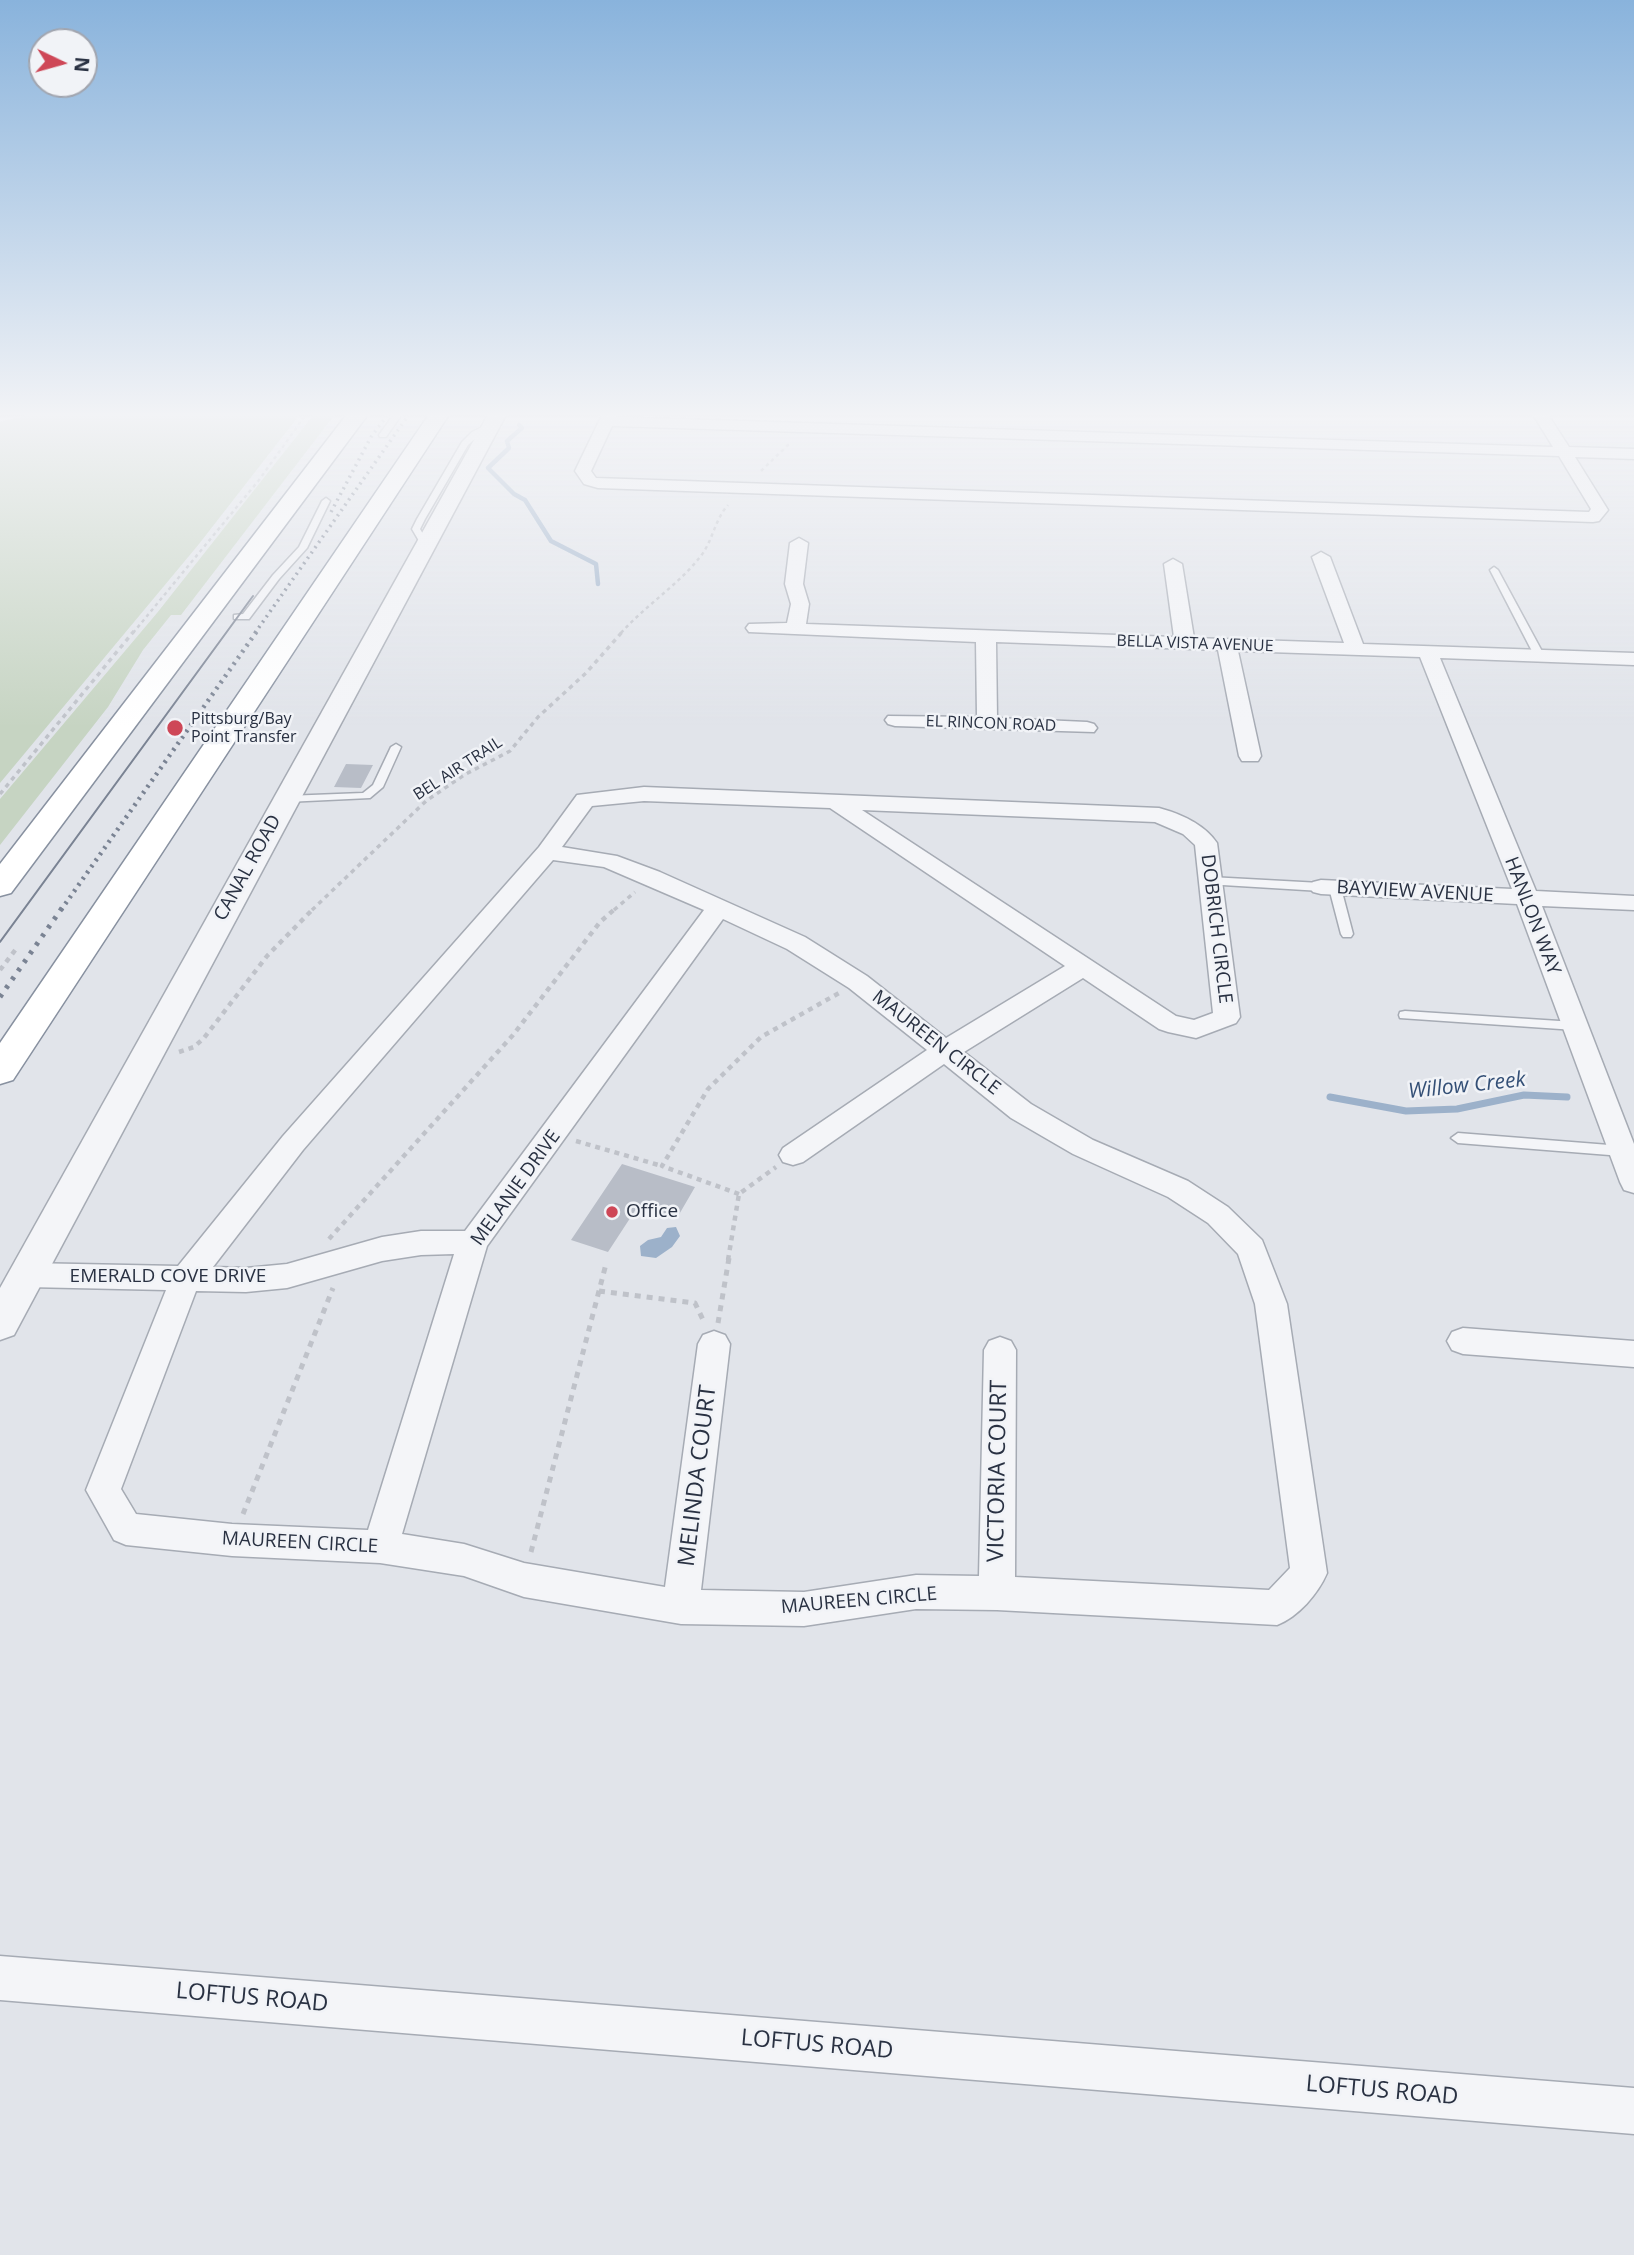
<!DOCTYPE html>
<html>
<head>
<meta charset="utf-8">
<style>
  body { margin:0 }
  #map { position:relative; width:1634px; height:2255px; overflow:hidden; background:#e1e4ea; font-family:"Open Sans",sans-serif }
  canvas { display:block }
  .north { position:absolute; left:28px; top:28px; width:70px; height:70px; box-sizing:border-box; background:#f1f3f7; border:2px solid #a1a5af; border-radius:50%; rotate:95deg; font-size:19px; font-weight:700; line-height:28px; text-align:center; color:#293142 }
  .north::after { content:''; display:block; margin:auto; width:24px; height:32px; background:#ce4757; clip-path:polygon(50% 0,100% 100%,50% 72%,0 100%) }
</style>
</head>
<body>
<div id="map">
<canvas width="1634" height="2255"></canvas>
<div class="north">N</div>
</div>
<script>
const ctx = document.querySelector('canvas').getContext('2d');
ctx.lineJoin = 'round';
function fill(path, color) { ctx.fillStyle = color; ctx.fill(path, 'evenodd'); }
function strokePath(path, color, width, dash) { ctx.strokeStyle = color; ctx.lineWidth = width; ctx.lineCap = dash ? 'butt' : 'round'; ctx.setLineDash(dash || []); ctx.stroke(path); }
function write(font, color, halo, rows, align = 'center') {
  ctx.font = font + ' "Open Sans",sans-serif'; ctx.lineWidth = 5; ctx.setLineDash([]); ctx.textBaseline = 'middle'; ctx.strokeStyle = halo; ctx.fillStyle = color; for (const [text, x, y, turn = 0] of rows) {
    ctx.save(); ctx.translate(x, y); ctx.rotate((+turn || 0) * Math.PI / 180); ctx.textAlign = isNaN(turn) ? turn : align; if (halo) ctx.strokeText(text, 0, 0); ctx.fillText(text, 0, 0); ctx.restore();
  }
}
fill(new Path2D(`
  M 34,413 L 301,413 L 199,544 L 0,783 L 0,422 Z
  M 315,413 L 336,413 L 181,615 L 171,615 L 143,650 L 108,707 L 0,845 L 0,799 L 157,613 Z`), '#c6d4c2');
fill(new Path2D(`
  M 676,1227 L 680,1236 L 672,1247 L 656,1258 L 641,1256 L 640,1246 L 648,1240 L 661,1237 L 667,1228 Z`), '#9cb1ca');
strokePath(new Path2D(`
  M 519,425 L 522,428 L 507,441 L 509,448 L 488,468 L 514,494 L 525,500 L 551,541 L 596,564 L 598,584`), '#9cb1ca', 4.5);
strokePath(new Path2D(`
  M 1330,1097 L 1406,1111 L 1457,1109 L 1524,1095 L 1567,1097`), '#9cb1ca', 7);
fill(new Path2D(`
  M 346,764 L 373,765 L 361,788 L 334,787 Z
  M 622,1164 L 695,1187 L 677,1218 L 638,1206 L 608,1252 L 571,1240 Z`), '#b8bdc7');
const service = new Path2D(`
  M 395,413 L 403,413 L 386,437 L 380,437 L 379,435 Z
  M 486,425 L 493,427 L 478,436 L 468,445 L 425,519 L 420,529 L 429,544 L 422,546 L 412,529 L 417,519 L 462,442 L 472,432 Z
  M 326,498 L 330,501 L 307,548 L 279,579 L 249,619 L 234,619 L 234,615 L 243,614 L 273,575 L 299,547 L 322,501 Z
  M 1494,567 L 1498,570 L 1544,655 L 1542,657 L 1534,655 L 1490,570 Z
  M 396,744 L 401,747 L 383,787 L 370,798 L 286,802 L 280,799 L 286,796 L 363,793 L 373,785 L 391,747 Z
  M 1210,877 L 1321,883 L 1327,887 L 1321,891 L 1206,884 L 1206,878 Z
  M 1335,884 L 1341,888 L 1353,934 L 1351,937 L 1343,937 L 1341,934 L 1329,888 Z
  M 1405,1011 L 1575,1022 L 1582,1026 L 1575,1030 L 1400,1018 L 1399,1015 L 1400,1012 Z
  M 1458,1133 L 1622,1146 L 1629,1151 L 1622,1156 L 1458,1143 L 1451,1138 Z`);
const minor = new Path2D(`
  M 603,413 L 617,413 L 616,417 L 1553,447 L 1532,413 L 1547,413 L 1569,447 L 1634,449 L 1634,459 L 1575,457 L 1608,510 L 1599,521 L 1593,522 L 598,488 L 584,484 L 575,471 ZM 612,426 L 1559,456 L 1591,509 L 1589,512 L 596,478 L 591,471 Z
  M 799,538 L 808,543 L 803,584 L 809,604 L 806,624 L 1174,637 L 1164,564 L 1173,559 L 1182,564 L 1194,638 L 1344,643 L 1312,557 L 1321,552 L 1330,557 L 1363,644 L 1634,653 L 1634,665 L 1440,658 L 1536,891 L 1634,896 L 1634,910 L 1542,906 L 1634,1144 L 1634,1193 L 1624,1190 L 1620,1182 L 1517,904 L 1321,894 L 1313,892 L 1309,887 L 1313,882 L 1321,880 L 1512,889 L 1420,657 L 1238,651 L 1261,756 L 1258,761 L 1242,761 L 1239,756 L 1218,650 L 996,642 L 997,718 L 1087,722 L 1094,724 L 1097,728 L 1094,732 L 895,726 L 888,724 L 885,720 L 888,716 L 977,717 L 976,642 L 749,632 L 746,628 L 749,624 L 787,623 L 791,604 L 785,584 L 790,543 Z
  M 644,787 L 1159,808 C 1181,814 1204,824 1217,843 L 1240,1017 L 1236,1023 L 1196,1038 L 1168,1032 L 1159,1029 L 1083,978 L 964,1052 L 1031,1104 L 1093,1140 L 1188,1181 L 1228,1207 L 1262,1240 L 1287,1304 L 1327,1573 C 1318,1594 1298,1617 1277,1625 L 997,1610 L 916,1609 L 804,1626 L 681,1624 L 524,1597 L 464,1576 L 380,1563 L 232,1556 L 126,1545 L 114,1540 L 86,1490 L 166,1290 L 27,1287 L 16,1284 L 12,1275 L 16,1266 L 27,1263 L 178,1266 L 283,1136 L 539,847 L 577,795 ZM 644,801 L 830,808 L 1065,966 L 946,1038 L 867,976 L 805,937 L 660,872 L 617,856 L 562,847 L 592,806 ZM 862,810 L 1155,822 L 1183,834 L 1195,845 L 1213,1013 L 1194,1020 L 1176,1016 ZM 553,860 L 604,867 L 704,910 L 465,1231 L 421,1231 L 382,1237 L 287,1264 L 246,1268 L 213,1267 L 303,1150 ZM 723,919 L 787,949 L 849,988 L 927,1050 L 783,1148 L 779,1155 L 783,1162 L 793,1165 L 803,1162 L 944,1064 L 1011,1118 L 1073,1154 L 1168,1197 L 1208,1223 L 1238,1254 L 1255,1304 L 1290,1568 L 1269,1590 L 1015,1577 L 1016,1350 L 1011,1341 L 1000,1337 L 989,1341 L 984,1350 L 979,1576 L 916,1575 L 804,1592 L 701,1590 L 730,1344 L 725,1335 L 714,1331 L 703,1335 L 698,1344 L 665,1587 L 524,1563 L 464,1544 L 402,1534 L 487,1246 ZM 454,1254 L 368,1530 L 232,1524 L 136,1514 L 121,1489 L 196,1291 L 246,1292 L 287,1288 L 382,1261 L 421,1255 Z
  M 1463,1328 L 1634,1341 L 1634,1367 L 1463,1354 L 1452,1350 L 1447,1341 L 1452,1332 Z
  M 0,1956 L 1634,2088 L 1634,2134 L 0,2000 Z`);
const tertiary = new Path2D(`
  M 489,413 L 507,413 L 14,1335 L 0,1340 L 0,1288 Z`);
const motorway = new Path2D(`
  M 348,413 L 369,413 L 11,893 L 0,896 L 0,864 Z
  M 430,413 L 450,413 L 13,1080 L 0,1084 L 0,1043 Z`);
strokePath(service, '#a6abb4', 3);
strokePath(minor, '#a6abb4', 3);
strokePath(tertiary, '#a6abb4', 3);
strokePath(motorway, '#8891a0', 3);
strokePath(new Path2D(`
  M 761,471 L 790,443
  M 133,633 L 259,480 L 307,413
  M 621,633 C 645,606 678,585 700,557 C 713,541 714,521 728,505`), '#bfc2c9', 2.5, [3.5, 3.5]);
strokePath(new Path2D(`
  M 0,794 L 134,631
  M 312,910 L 426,801 L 464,775 L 510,751 L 538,717 L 586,673 L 623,631
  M 614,910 L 635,892`), '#bfc2c9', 3.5, [4.5, 4.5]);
strokePath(new Path2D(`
  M 0,970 L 16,949
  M 179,1052 L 194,1047 L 204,1038 L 267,956 L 314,908
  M 576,1141 L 662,1166
  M 739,1194 L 662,1166 L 708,1089 L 761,1037 L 839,993
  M 329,1239 L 513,1035 L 600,922 L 616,908
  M 728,1260 L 739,1194 L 776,1167`), '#bfc2c9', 4.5, [5, 5]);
strokePath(new Path2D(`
  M 599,1291 L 695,1303 L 705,1324
  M 718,1323 L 729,1258
  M 243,1514 L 333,1288
  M 531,1552 L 606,1264`), '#bfc2c9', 5, [6, 6]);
fill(service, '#f4f5f8');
fill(minor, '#f4f5f8');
fill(tertiary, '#f4f5f8');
fill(motorway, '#fff');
strokePath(new Path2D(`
  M 0,942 L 253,596`), '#7a8393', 2);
strokePath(new Path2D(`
  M 331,512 L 371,437 L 389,413
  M 255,633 L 410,413`), '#7a8393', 3.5, [2, 4.5]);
strokePath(new Path2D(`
  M 61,910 L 257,631`), '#7a8393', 4.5, [2.5, 5]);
strokePath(new Path2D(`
  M 0,997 L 62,908`), '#7a8393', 5, [3.5, 7]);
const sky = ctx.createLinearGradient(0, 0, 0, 728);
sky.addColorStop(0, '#89b3dc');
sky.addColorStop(0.57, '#f2f3f6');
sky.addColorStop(1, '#f2f3f600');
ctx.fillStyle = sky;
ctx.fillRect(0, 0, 1634, 728);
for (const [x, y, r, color] of [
  [175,728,9,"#ce4757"],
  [612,1212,7,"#ce4757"]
]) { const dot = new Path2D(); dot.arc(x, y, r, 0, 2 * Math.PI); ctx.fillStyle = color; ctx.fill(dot); strokePath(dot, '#f1f3f7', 2.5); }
write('16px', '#293142', '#f1f3f7', [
  ["BELLA VISTA AVENUE",1195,644,2],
  ["EL RINCON ROAD",991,724,2],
  ["BEL AIR TRAIL",458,769,-33]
]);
write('16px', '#293142', '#f1f3f7', [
  ["Pittsburg/Bay",191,719],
  ["Point Transfer",191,737]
], 'left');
write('19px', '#293142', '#f1f3f7', [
  ["CANAL ROAD",248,868,-61],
  ["BAYVIEW AVENUE",1415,892,3],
  ["HANLON WAY",1532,916,69],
  ["DOBRICH CIRCLE",1216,929,83],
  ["MAUREEN CIRCLE",936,1043,38],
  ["MELANIE DRIVE",516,1188,-54],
  ["EMERALD COVE DRIVE",168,1277],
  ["MAUREEN CIRCLE",300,1543,3],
  ["MAUREEN CIRCLE",859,1601,-5]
]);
write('19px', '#293142', '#f1f3f7', [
  ["Office",626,1212]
], 'left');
write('italic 21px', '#334f76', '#f1f3f7', [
  ["Willow Creek",1467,1086,-6]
]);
write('23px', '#293142', '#f1f3f7', [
  ["VICTORIA COURT",998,1471,-89],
  ["MELINDA COURT",698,1476,-83],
  ["LOFTUS ROAD",252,1998,5],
  ["LOFTUS ROAD",817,2045,5],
  ["LOFTUS ROAD",1382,2091,5]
]);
</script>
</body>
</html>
